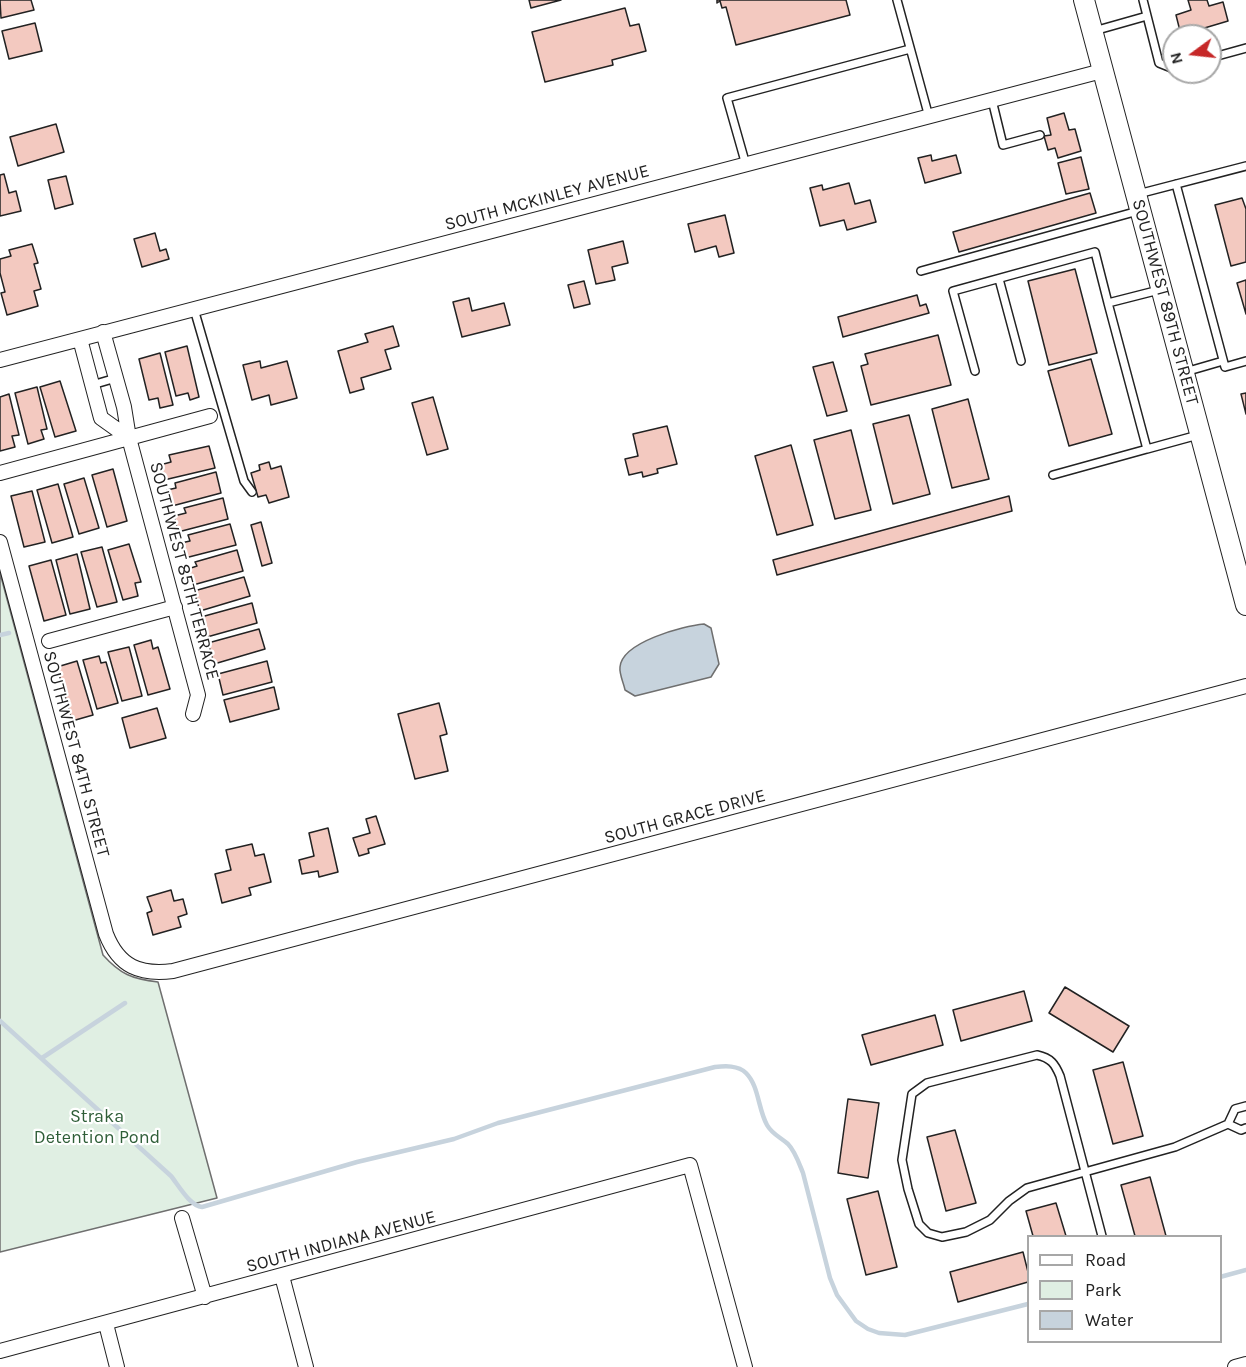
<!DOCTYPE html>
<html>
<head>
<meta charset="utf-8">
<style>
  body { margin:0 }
  #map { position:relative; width:1246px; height:1367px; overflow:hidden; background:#fff; font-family:Karla,sans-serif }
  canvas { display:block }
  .legend { position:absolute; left:1027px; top:1235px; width:195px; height:108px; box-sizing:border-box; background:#fff; border:2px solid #a7a7a7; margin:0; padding:8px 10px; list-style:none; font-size:18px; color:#222 }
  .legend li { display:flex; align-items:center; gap:12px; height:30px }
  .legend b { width:30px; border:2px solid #a7a7a7 }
  .north { position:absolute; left:1162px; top:24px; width:60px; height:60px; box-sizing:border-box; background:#fff; border:2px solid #a7a7a7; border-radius:50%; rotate:255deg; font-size:16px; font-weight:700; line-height:24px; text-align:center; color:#222 }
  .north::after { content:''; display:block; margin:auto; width:21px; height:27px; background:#c62828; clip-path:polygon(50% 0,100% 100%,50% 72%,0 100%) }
</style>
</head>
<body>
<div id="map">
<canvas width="1246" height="1367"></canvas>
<ul class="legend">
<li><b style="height:8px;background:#fff"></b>Road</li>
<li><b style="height:16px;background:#e0efe3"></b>Park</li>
<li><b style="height:16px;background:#c7d3dd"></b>Water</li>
</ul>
<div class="north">N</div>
</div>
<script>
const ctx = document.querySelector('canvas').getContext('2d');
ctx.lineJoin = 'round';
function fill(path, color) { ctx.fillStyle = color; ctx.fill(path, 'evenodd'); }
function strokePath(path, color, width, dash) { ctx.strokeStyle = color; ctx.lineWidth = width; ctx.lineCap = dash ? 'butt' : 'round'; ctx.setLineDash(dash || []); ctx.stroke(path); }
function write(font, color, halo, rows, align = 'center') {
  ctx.font = font + ' Karla,sans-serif'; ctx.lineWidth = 4.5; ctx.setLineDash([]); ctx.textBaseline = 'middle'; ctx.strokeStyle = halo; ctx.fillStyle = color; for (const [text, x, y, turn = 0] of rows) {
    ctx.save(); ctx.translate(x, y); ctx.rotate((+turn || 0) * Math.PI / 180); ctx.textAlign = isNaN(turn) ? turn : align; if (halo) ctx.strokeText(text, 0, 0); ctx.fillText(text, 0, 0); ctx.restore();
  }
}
const green = new Path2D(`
  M 0,573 L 103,955 C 120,974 132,979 158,982 L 217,1198 L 0,1252 Z`);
fill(green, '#e0efe3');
strokePath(green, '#6f6f6f', 1.5);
const water = new Path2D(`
  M 704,624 L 711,628 L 719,664 L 711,677 L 635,696 L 625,690 C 624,684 619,674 620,667 C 622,642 683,626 704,624 Z`);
fill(water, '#c7d3dd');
strokePath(water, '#6f6f6f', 1.5);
strokePath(new Path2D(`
  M 0,635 L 9,633
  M 0,1021 L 171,1176 C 179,1186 190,1206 202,1207 L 357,1162 L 454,1139 L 498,1123 L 715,1067 C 725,1066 738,1065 746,1073 C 759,1086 758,1109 767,1125 C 772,1134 780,1137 788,1144 C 795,1151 799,1163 803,1173 L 830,1278 L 837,1295 L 856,1321 L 868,1329 L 879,1333 L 905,1335 L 1028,1304
  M 42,1058 L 125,1003
  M 1220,1277 L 1246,1270`), '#c7d3dd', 4.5);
const building = new Path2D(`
  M 0,0 L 31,0 L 34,10 L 1,18 Z
  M 529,0 L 561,0 L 531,8 Z
  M 717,0 L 846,0 L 850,15 L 736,45 L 726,7 L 722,8 L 720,1 L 717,3 Z
  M 1188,0 L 1207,0 L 1209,6 L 1223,2 L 1228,21 L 1181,35 L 1176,15 L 1191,10 Z
  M 625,8 L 630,26 L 639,24 L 646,51 L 612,60 L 613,65 L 545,82 L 532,32 Z
  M 35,23 L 42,51 L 9,59 L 2,31 Z
  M 1064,113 L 1069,130 L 1075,129 L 1081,151 L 1058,158 L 1055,148 L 1048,150 L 1044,136 L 1051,135 L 1047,118 Z
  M 56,124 L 64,152 L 18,166 L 10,137 Z
  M 931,155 L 932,161 L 956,155 L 961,173 L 925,183 L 918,158 Z
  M 1081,157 L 1089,189 L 1066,194 L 1058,163 Z
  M 4,174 L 9,193 L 16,191 L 21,211 L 0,216 L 0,175 Z
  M 66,176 L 73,204 L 55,209 L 48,180 Z
  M 849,183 L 855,204 L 870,200 L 876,222 L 847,230 L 844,220 L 820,226 L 810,188 L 822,185 L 823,190 Z
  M 1090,193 L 1096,213 L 959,252 L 953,232 Z
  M 1242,198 L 1246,209 L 1246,262 L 1231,266 L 1215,205 Z
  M 725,215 L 734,253 L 719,257 L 716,246 L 695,252 L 688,224 Z
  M 155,233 L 160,251 L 166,249 L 169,259 L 142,267 L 134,239 Z
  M 623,241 L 628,263 L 612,267 L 615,280 L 596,284 L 588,250 Z
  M 32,244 L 38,263 L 34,264 L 41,289 L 34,291 L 38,306 L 7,315 L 1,293 L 5,292 L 0,273 L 0,259 L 11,256 L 9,250 Z
  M 1075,269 L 1097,353 L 1049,365 L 1028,281 Z
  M 1246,280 L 1246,314 L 1237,283 Z
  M 584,281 L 590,304 L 574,308 L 568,285 Z
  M 917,295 L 920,306 L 926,304 L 929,313 L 843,337 L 838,317 Z
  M 469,298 L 472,311 L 504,303 L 510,325 L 462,337 L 453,302 Z
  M 393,326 L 399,346 L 385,350 L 391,369 L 361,378 L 364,389 L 350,393 L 338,351 L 368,342 L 365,334 Z
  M 938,335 L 951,385 L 871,405 L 861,366 L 868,364 L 865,354 Z
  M 187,346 L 199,397 L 190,400 L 188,393 L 176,396 L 165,352 Z
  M 160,353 L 173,405 L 160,408 L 158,398 L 149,400 L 139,359 Z
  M 1091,359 L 1112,434 L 1069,446 L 1048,371 Z
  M 260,361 L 261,368 L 287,361 L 297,398 L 271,405 L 269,395 L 252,400 L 243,365 Z
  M 833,362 L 847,411 L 827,416 L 813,367 Z
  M 60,381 L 76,431 L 55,437 L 40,387 Z
  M 37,387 L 47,429 L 41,430 L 44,439 L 28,444 L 15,393 Z
  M 1246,393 L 1246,414 L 1241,394 Z
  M 9,394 L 19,435 L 12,436 L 15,447 L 0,451 L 0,397 Z
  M 433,397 L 448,449 L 427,455 L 412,403 Z
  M 968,399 L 989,479 L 952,488 L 932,409 Z
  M 909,415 L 930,494 L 893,504 L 873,424 Z
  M 667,426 L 677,464 L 657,469 L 658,473 L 643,477 L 642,472 L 629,475 L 625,459 L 638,456 L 633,434 Z
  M 851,430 L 871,510 L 835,519 L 814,440 Z
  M 791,445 L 813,525 L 777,535 L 755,456 Z
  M 209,446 L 215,468 L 164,480 L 160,465 L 171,462 L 169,455 Z
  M 269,462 L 271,469 L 281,466 L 289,497 L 269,503 L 266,495 L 258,497 L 251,473 L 260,470 L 259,465 Z
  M 113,469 L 127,521 L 107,527 L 92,475 Z
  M 216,472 L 221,493 L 172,506 L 167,490 L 176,488 L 175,483 Z
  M 84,478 L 99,528 L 79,534 L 64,484 Z
  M 58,484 L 73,537 L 52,543 L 37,490 Z
  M 32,491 L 45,542 L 24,547 L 11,496 Z
  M 1009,496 L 1012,511 L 777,575 L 773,560 Z
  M 223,498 L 228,519 L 178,532 L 174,516 L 186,513 L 184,508 Z
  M 261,522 L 272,563 L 262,566 L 251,525 Z
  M 230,524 L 236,545 L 185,558 L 181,543 L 190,541 L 188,535 Z
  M 129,544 L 141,582 L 135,583 L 138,596 L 123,600 L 108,550 Z
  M 102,547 L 117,602 L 97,607 L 81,552 Z
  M 237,550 L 243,571 L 193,585 L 188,569 L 197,566 L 195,562 Z
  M 77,554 L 90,609 L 70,614 L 56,560 Z
  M 51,560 L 66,615 L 44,621 L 29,566 Z
  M 244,577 L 250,596 L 200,611 L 194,591 Z
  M 252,603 L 257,623 L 207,637 L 201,617 Z
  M 259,629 L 265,649 L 214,664 L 208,643 Z
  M 151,640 L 153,649 L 158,647 L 170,689 L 148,695 L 134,645 Z
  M 129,647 L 142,696 L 122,701 L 108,652 Z
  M 99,656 L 101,663 L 106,662 L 118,703 L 97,709 L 83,660 Z
  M 77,661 L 93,715 L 72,721 L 57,667 Z
  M 267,661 L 272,682 L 223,695 L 218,674 Z
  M 274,687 L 279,709 L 230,722 L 224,700 Z
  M 439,703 L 447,734 L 440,736 L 448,771 L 415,779 L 398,714 Z
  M 157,708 L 166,738 L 130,748 L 122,718 Z
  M 376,816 L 385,844 L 368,849 L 369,853 L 359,856 L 353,838 L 370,833 L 366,819 Z
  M 328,828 L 338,872 L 319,877 L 318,871 L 302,874 L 299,860 L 314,856 L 309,833 Z
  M 252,844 L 255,856 L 264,854 L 271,882 L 249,888 L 251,895 L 222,903 L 215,874 L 231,870 L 226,850 Z
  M 171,890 L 174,901 L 183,899 L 187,914 L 178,917 L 181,927 L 153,935 L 147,913 L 152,911 L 147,897 Z
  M 1065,987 L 1129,1026 L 1113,1052 L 1049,1013 Z
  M 1024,991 L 1032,1021 L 961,1041 L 953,1010 Z
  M 935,1015 L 943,1045 L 871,1065 L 862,1035 Z
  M 1123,1062 L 1143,1136 L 1113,1144 L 1093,1070 Z
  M 848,1099 L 879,1103 L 868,1178 L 838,1173 Z
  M 955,1130 L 976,1203 L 946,1211 L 927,1137 Z
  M 1150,1177 L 1166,1236 L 1135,1236 L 1121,1185 Z
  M 878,1191 L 897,1267 L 866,1275 L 847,1199 Z
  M 1056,1203 L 1066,1236 L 1033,1236 L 1026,1211 Z
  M 1023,1252 L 1028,1272 L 1028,1282 L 958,1302 L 950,1272 Z`);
fill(building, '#f3c9c0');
strokePath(building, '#222', 1.5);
const lane = new Path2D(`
  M 897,0 L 929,117
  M 1143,0 L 1159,63 L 1174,69
  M 1094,31 L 1147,16
  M 1210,58 L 1246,48
  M 992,100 L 1003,145 L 1040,135
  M 746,165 L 727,98 L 910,49
  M 1176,184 L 1225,367 L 1246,361
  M 1138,194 L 1246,166
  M 921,271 L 1138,211
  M 999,279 L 1021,361
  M 1108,303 L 1147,449 L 1198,435
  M 194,309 L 244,481 L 252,492
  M 975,371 L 953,291 L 1095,252 L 1108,303 L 1159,290
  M 1185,372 L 1223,361
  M 92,385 L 116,378
  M 1053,475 L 1147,449
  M 1246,1106 L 1235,1109 L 1228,1124 L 1241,1130 L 1246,1128
  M 1102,1236 L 1060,1076 C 1055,1064 1051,1058 1037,1055 L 927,1083 L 912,1094 L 902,1160 L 908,1189 L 919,1224 L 928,1233 L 942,1237 L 966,1232 L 990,1220 L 1009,1201 L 1027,1188 L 1175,1147 L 1228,1124`);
const street = new Path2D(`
  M 103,332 L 124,407 L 129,438 L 198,695 L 193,714
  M 80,339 L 101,418 L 129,438
  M 0,360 L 1102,71
  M 0,473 L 210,416
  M 0,542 L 106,934 C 119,967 140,975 173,971 L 1246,686
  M 49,641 L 175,607
  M 182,1218 L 205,1297
  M 282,1276 L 306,1367
  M 106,1324 L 117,1367
  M 0,1351 L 690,1165 L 745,1367
  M 1235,1367 L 1246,1364`);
const secondary = new Path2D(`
  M 1084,0 L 1246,605`);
strokePath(lane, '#222', 10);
strokePath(street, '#222', 16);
strokePath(secondary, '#222', 22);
strokePath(lane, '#fff', 7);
strokePath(street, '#fff', 14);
strokePath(secondary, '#fff', 20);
write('18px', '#222', '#fff', [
  ["SOUTH MCKINLEY AVENUE",547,198,-15],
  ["SOUTHWEST 89TH STREET",1165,302,75],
  ["SOUTHWEST 85TH TERRACE",184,571,75],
  ["SOUTHWEST 84TH STREET",76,754,75],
  ["SOUTH GRACE DRIVE",685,817,-15],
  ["SOUTH INDIANA AVENUE",341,1242,-15]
]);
write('18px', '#2f5e38', '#fff', [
  ["Straka",97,1117],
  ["Detention Pond",97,1138]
]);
</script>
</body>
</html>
